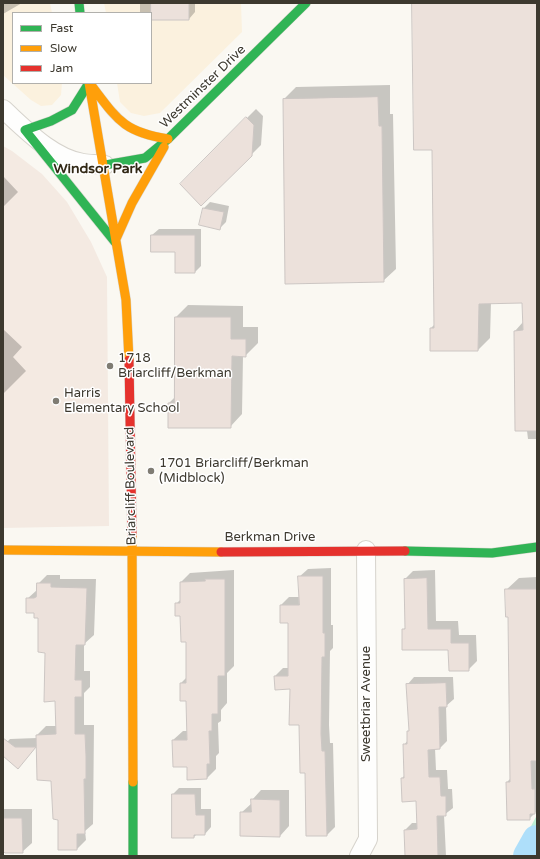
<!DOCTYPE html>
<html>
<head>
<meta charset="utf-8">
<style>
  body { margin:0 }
  #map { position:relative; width:540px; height:859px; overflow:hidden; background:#faf8f2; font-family:"Varela Round",sans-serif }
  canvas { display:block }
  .frame { position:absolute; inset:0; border:4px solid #3d392f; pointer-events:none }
  .legend { position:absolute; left:12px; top:12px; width:140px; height:72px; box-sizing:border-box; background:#fff; border:1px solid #b1b0ac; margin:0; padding:5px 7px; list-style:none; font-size:12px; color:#3d392f }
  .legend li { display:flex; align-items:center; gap:8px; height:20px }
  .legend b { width:20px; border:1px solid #b1b0ac }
</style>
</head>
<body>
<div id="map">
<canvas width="540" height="859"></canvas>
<div class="frame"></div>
<ul class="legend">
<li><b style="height:5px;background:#30b455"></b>Fast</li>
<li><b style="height:5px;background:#ff9f0a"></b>Slow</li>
<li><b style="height:5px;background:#e5322d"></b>Jam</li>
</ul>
</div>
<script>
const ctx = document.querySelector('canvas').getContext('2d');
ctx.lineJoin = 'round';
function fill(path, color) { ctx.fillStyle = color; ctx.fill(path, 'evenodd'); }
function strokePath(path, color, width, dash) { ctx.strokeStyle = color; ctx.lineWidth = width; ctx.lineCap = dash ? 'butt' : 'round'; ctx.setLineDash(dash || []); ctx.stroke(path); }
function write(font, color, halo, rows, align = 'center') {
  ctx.font = font + ' "Varela Round",sans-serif'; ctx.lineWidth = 3; ctx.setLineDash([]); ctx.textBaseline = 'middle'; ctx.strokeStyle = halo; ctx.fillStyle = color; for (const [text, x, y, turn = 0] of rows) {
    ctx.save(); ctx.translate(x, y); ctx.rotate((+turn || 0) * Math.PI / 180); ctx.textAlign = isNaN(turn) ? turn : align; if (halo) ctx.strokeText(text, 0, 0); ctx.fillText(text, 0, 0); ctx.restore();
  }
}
fill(new Path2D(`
  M 3,3 L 50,3 L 52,13 L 13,13 L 13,83 L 62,83 L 61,95 L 52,105 L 41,106 L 31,100 L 3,75 Z
  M 104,3 L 241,3 L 242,32 L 160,113 L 144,116 L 131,113 L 120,102 L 117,83 L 151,83 L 151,13 L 106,13 Z`), '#fbf1de');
fill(new Path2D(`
  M 3,146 L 12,151 L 42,174 L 67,202 L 91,242 L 107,277 L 109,526 L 3,528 Z`), '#f4eae2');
fill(new Path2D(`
  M 537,815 L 537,856 L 515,856 Z`), '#bcf0d5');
fill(new Path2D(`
  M 3,3 L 22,3 L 3,14 Z
  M 140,3 L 195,3 L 195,12 L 189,19 L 151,19 L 151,13 L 140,13 Z
  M 413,3 L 537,3 L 537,439 L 528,439 L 515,331 L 523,322 L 523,302 L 491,302 L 490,338 L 478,350 L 431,328 L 435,324 L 433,149 Z
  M 390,85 L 390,114 L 393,114 L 396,269 L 383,281 L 286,283 L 284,99 L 296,87 Z
  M 256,109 L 263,116 L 261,145 L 201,205 L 181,184 Z
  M 3,176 L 18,192 L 3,207 Z
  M 210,202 L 229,206 L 226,222 L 219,229 L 200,224 L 204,208 Z
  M 159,229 L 201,229 L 201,266 L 195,272 L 176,251 L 152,235 Z
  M 188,305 L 243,306 L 243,327 L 258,327 L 258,343 L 245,356 L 243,356 L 242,414 L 230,427 L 169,403 L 175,397 L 176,317 Z
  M 3,329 L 22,347 L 13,357 L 26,371 L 3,394 Z
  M 331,568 L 331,625 L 333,625 L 333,648 L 330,651 L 329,725 L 330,743 L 333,743 L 335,827 L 327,835 L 307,835 L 306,772 L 300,724 L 291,688 L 275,676 L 283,668 L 289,668 L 289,622 L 281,605 L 289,597 L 300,597 L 299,577 L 308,569 Z
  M 234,570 L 234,666 L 227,673 L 227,703 L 221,710 L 221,721 L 218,723 L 219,753 L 216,756 L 216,769 L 207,778 L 188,766 L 173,740 L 183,731 L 188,731 L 187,700 L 181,683 L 187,677 L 187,641 L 181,615 L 176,604 L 181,599 L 181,582 L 190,573 Z
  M 435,570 L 436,621 L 458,621 L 459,635 L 476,635 L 477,661 L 468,670 L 449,649 L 403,630 L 406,627 L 405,579 L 413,571 Z
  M 47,575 L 60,575 L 60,579 L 96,579 L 94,635 L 84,644 L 84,671 L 90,671 L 90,687 L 84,693 L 84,725 L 94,725 L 93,824 L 85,831 L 86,840 L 77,849 L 59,819 L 52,780 L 37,746 L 21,764 L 3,749 L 3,746 L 10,739 L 37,738 L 37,735 L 46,726 L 57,726 L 56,700 L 39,617 L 27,599 L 37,590 L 38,584 Z
  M 537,577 L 537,811 L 529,819 L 507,782 L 511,778 L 509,616 L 506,590 L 519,578 Z
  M 414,677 L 453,677 L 454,699 L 446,706 L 447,741 L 440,748 L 435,748 L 436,770 L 447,770 L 448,789 L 452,789 L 453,808 L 444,815 L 446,856 L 406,856 L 405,830 L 412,823 L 418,823 L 417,800 L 402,778 L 405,775 L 404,745 L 408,740 L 408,732 L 410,730 L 407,685 Z
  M 179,788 L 201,788 L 201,809 L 211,809 L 211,827 L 205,834 L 197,834 L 194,837 L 173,794 Z
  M 261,790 L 289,790 L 289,826 L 280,836 L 241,813 L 252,803 L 252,800 Z
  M 3,809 L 32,809 L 32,843 L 22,852 L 3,852 Z`), '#0003');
strokePath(new Path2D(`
  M 528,856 L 537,840`), '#aedffa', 30);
const building = new Path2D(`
  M 151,3 L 189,3 L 189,20 L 151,20 Z
  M 412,3 L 537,3 L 537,431 L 515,431 L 514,331 L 523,330 L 522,303 L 479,304 L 478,351 L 430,351 L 430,328 L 434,328 L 432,150 L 414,150 Z
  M 378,97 L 379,126 L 382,126 L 384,282 L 285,284 L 283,99 Z
  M 246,117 L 254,125 L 252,156 L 201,206 L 180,184 Z
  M 203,208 L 224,212 L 220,230 L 199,225 Z
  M 151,235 L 195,235 L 195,273 L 175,273 L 175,252 L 151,252 Z
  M 175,317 L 231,317 L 231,339 L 246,339 L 246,357 L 232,356 L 231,428 L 168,428 L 168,403 L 174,403 Z
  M 298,576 L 323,576 L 323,633 L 325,633 L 325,657 L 322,657 L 321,734 L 322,751 L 325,751 L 327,836 L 306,836 L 305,773 L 300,773 L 299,725 L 289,725 L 290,689 L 275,690 L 274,676 L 288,676 L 288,623 L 280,623 L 280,605 L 299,605 Z
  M 427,578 L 428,629 L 451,629 L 451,643 L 469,643 L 469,671 L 449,671 L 448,650 L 402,650 L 402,629 L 405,629 L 404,579 Z
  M 205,579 L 225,579 L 225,676 L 218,676 L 218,714 L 212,714 L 212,731 L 209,731 L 210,764 L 207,764 L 207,779 L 187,780 L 187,767 L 173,767 L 172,740 L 187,740 L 186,701 L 180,701 L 180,683 L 186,683 L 186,642 L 181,642 L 180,616 L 175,616 L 175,603 L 180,603 L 180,582 L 205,581 Z
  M 37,583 L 51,583 L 51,587 L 87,588 L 85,645 L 76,645 L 75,680 L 82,680 L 82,697 L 75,697 L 75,734 L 85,734 L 86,756 L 86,779 L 84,779 L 85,834 L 77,834 L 77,850 L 58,850 L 58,820 L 53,819 L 51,781 L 37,780 L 36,735 L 56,734 L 55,701 L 44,702 L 45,653 L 38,652 L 38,618 L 34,618 L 34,613 L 26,613 L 26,598 L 34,598 L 36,597 Z
  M 505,589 L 537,589 L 537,761 L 531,761 L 532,789 L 535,789 L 535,814 L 530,814 L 530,820 L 507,820 L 506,782 L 510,782 L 508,617 L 506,617 Z
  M 446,683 L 447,707 L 439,707 L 440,749 L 428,750 L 429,777 L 440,777 L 441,796 L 446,796 L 446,816 L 437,816 L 438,856 L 405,856 L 404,830 L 417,829 L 416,801 L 402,802 L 401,778 L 404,778 L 403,744 L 407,744 L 407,731 L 409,731 L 406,684 Z
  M 3,738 L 15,747 L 36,747 L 18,769 L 3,756 Z
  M 172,794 L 195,794 L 196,815 L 205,815 L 205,835 L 194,835 L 194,838 L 172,838 Z
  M 251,799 L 280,800 L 280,837 L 240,836 L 240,812 L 251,812 Z
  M 3,818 L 22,818 L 23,853 L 5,853 L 3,851 Z`);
fill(building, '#ece1db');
strokePath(building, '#ccc6c3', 1);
const street = new Path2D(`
  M 3,109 C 25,129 52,158 83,163 C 90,164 97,164 105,165
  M 359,856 L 368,839 L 366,550`);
const fast = new Path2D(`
  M 79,3 L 80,13
  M 89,83 L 72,110 L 51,121 L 25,130 L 115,242
  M 105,165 L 145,158 L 168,139 L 306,3
  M 405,551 L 492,553 L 537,547
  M 133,782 L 133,856`);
const slow = new Path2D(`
  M 89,83 L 126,300 L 129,360
  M 91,85 C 117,119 123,132 168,139
  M 116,239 L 132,203 L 164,147
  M 132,535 L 133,782
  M 3,550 L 221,552`);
const jam = new Path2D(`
  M 129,360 L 132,535
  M 221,552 L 405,551`);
strokePath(street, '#d6d3cc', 20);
strokePath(fast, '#d6d3cc', 10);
strokePath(slow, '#d6d3cc', 10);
strokePath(jam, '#d6d3cc', 10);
strokePath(street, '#fefefd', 18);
strokePath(fast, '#30b455', 9);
strokePath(slow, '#ff9f0a', 9);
strokePath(jam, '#e5322d', 9);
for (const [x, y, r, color] of [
  [110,366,4,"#7f7c73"],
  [56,401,4,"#7f7c73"],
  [151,471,4,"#7f7c73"]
]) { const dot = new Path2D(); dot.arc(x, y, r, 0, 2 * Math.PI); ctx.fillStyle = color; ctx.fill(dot); strokePath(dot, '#fff', 1.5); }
write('13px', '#3d392f', '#fff', [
  ["Westminster Drive",203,87,-44],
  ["Briarcliff Boulevard",131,486,-91],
  ["Berkman Drive",270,538],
  ["Sweetbriar Avenue",367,704,-90]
]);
write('13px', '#3d392f', '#fff', [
  ["1718",118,359],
  ["Briarcliff/Berkman",118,374],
  ["Harris",64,394],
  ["Elementary School",64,409],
  ["1701 Briarcliff/Berkman",159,464],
  ["(Midblock)",159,479]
], 'left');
write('bold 14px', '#322916', '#fff', [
  ["Windsor Park",98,169]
]);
</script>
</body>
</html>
